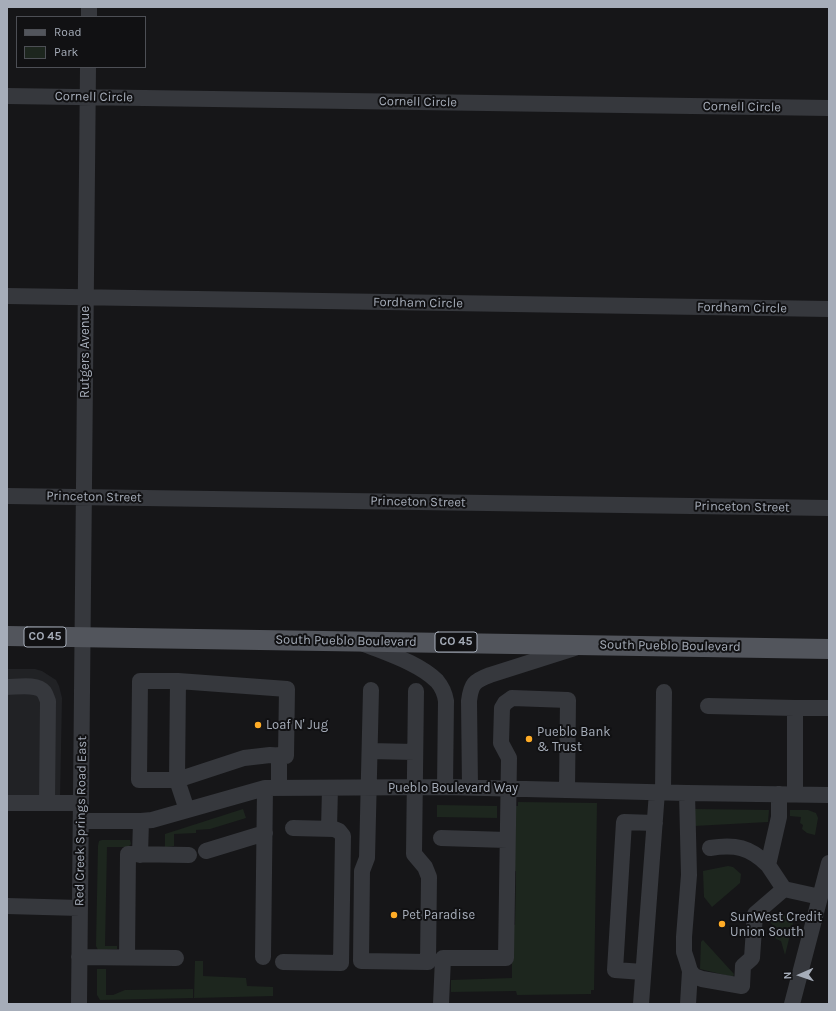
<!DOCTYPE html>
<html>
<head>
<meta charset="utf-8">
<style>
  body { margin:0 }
  #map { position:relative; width:836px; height:1011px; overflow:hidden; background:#161618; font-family:Karla,sans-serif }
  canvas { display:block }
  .frame { position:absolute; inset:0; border:8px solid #a6adb9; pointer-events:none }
  .legend { position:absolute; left:16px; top:16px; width:130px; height:52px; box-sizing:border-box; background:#111113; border:1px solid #4d4f55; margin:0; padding:5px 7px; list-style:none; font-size:12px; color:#a6adb9 }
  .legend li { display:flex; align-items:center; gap:8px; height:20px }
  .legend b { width:20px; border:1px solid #4d4f55 }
  .north { position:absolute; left:780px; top:955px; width:40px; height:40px; -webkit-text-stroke:3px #111113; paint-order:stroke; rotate:268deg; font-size:11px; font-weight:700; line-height:16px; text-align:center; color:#a6adb9 }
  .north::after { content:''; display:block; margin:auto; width:14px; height:18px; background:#a6adb9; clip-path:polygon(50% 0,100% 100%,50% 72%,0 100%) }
</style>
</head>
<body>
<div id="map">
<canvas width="836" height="1011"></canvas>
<div class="frame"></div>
<ul class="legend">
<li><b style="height:5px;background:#52555c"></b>Road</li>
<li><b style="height:11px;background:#1d261e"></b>Park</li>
</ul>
<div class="north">N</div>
</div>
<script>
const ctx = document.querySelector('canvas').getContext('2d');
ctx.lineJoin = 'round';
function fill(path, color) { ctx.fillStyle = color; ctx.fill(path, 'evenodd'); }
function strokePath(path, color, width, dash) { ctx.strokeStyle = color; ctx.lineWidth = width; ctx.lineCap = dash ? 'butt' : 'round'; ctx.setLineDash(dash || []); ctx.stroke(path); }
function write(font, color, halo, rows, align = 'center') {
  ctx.font = font + ' Karla,sans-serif'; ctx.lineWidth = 4; ctx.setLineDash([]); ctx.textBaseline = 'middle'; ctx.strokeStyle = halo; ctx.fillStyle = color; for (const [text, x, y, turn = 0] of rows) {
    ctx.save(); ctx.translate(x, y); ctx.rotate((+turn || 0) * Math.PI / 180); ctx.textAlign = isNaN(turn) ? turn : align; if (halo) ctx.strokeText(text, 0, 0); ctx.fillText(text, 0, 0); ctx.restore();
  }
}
fill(new Path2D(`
  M 7,669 L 35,669 L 42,671 L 56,680 L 59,686 L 62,698 L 60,799 L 54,811 L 7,811 Z`), '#212225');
fill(new Path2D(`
  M 518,802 L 597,803 L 594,990 L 591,990 L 591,994 L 517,995 L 516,991 L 451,992 L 451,980 L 512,978 L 512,925 L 515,925 L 516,871 L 513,871 L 514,806 L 518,806 Z
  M 437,805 L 497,806 L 497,818 L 437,817 Z
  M 243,809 L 246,818 L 210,829 L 196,830 L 196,833 L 174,834 L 174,846 L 165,847 L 165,834 Z
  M 694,809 L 769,810 L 768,822 L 694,826 Z
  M 790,810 L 808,810 L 816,813 L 818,818 L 815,835 L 807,833 L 802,829 L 803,825 L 800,823 L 801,817 L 790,816 Z
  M 102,840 L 130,840 L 131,844 L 128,847 L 107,847 L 105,946 L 117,946 L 117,949 L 116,949 L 98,950 L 96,946 L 98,846 L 99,841 Z
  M 728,866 L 733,867 L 741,874 L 740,883 L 712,907 L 704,897 L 703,871 Z
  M 774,913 L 783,914 L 794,919 L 785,955 L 781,941 L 776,939 L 774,935 L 775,928 L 764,914 Z
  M 703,940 L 734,974 L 733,977 L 700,969 L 701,942 Z
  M 195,961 L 203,961 L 203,976 L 246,978 L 247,986 L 273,987 L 273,996 L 194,998 Z
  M 97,969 L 106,969 L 106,995 L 113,995 L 125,990 L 193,989 L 193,998 L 100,1000 L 97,995 Z`), '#1d261e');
strokePath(new Path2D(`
  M 89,17 L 89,7
  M 7,96 L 829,108
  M 7,296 L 829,309
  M 7,496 L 829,508
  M 362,643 C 386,653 419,663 437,681 C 442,687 445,694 446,701 L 445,787
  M 140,681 L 178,681 L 177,780 L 139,780 Z
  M 178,681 L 287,689 L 286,756 L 270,755 L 244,758 L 177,780 L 187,810
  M 7,687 C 17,687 37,683 44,692 C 46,695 47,699 48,701 L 47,803
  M 371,690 L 367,858 L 362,871 L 361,961 L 428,962 L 429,877 L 425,867 L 414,854 L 416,691
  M 708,706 L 795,708
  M 370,751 L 415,752
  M 279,755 L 279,788
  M 470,787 L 469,701 C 471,684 474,681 490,675 L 575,648
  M 663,792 L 664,692
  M 687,793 L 689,875 L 684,937 L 684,952 L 687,961 L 690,971 L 694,976 L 702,979 L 742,986 L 743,966 L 752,958 L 755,914 L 784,889 L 820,897
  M 779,794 L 779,817 L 768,865 L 784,889
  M 795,794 L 795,708 L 829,708
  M 7,803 L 81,803
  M 81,821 L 141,821 L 152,820 L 265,788 L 445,787 L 687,793 L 829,795
  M 329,829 L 330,788
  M 441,838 L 507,840
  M 710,848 C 735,844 750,847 768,865
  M 206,851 L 265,833
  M 140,855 L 141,821
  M 7,906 L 80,908
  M 79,957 L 176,958
  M 127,957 L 128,854 L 189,855
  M 263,957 L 265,788
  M 283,962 L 341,963 L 343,836 L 339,831 L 334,829 L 293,828
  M 643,972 L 615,970 L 624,822 L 655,823
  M 79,1004 L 88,67
  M 441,1004 L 443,958 L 506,958 L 509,758 L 501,743 L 502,708 L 505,703 L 512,698 L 568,700 L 567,790
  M 641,1004 L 657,792
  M 688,1004 L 690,971
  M 792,1004 L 829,863`), '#36383d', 16);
strokePath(new Path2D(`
  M 7,636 L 829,649`), '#52555c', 20);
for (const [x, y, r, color] of [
  [258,725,4,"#ffac26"],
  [529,739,4,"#ffac26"],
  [394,915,4,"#ffac26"],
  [722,924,4,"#ffac26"]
]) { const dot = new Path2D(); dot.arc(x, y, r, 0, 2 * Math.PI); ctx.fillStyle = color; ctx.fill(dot); strokePath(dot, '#111113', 1.5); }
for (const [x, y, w] of [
  [45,637,42],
  [456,642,42]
]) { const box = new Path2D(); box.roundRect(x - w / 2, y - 10, w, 20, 3); ctx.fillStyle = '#111113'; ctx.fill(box); strokePath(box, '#a6adb9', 1); }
write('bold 12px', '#a6adb9', null, [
  ["CO 45",45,637],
  ["CO 45",456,642]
]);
write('13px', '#a6adb9', '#111113', [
  ["Cornell Circle",94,97,1],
  ["Cornell Circle",418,102,1],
  ["Cornell Circle",742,107,1],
  ["Fordham Circle",418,303,1],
  ["Fordham Circle",742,308,1],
  ["Rutgers Avenue",85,352,-90],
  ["Princeton Street",94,497,1],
  ["Princeton Street",418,502,1],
  ["Princeton Street",742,507,1],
  ["South Pueblo Boulevard",346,641,1],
  ["South Pueblo Boulevard",670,646,1],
  ["Pueblo Boulevard Way",453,788],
  ["Red Creek Springs Road East",81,821,-89]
]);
write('13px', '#a6adb9', '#111113', [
  ["Loaf N' Jug",266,725],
  ["Pueblo Bank",537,732],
  ["& Trust",537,747],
  ["Pet Paradise",402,915],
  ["SunWest Credit",730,917],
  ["Union South",730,932]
], 'left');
</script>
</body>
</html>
